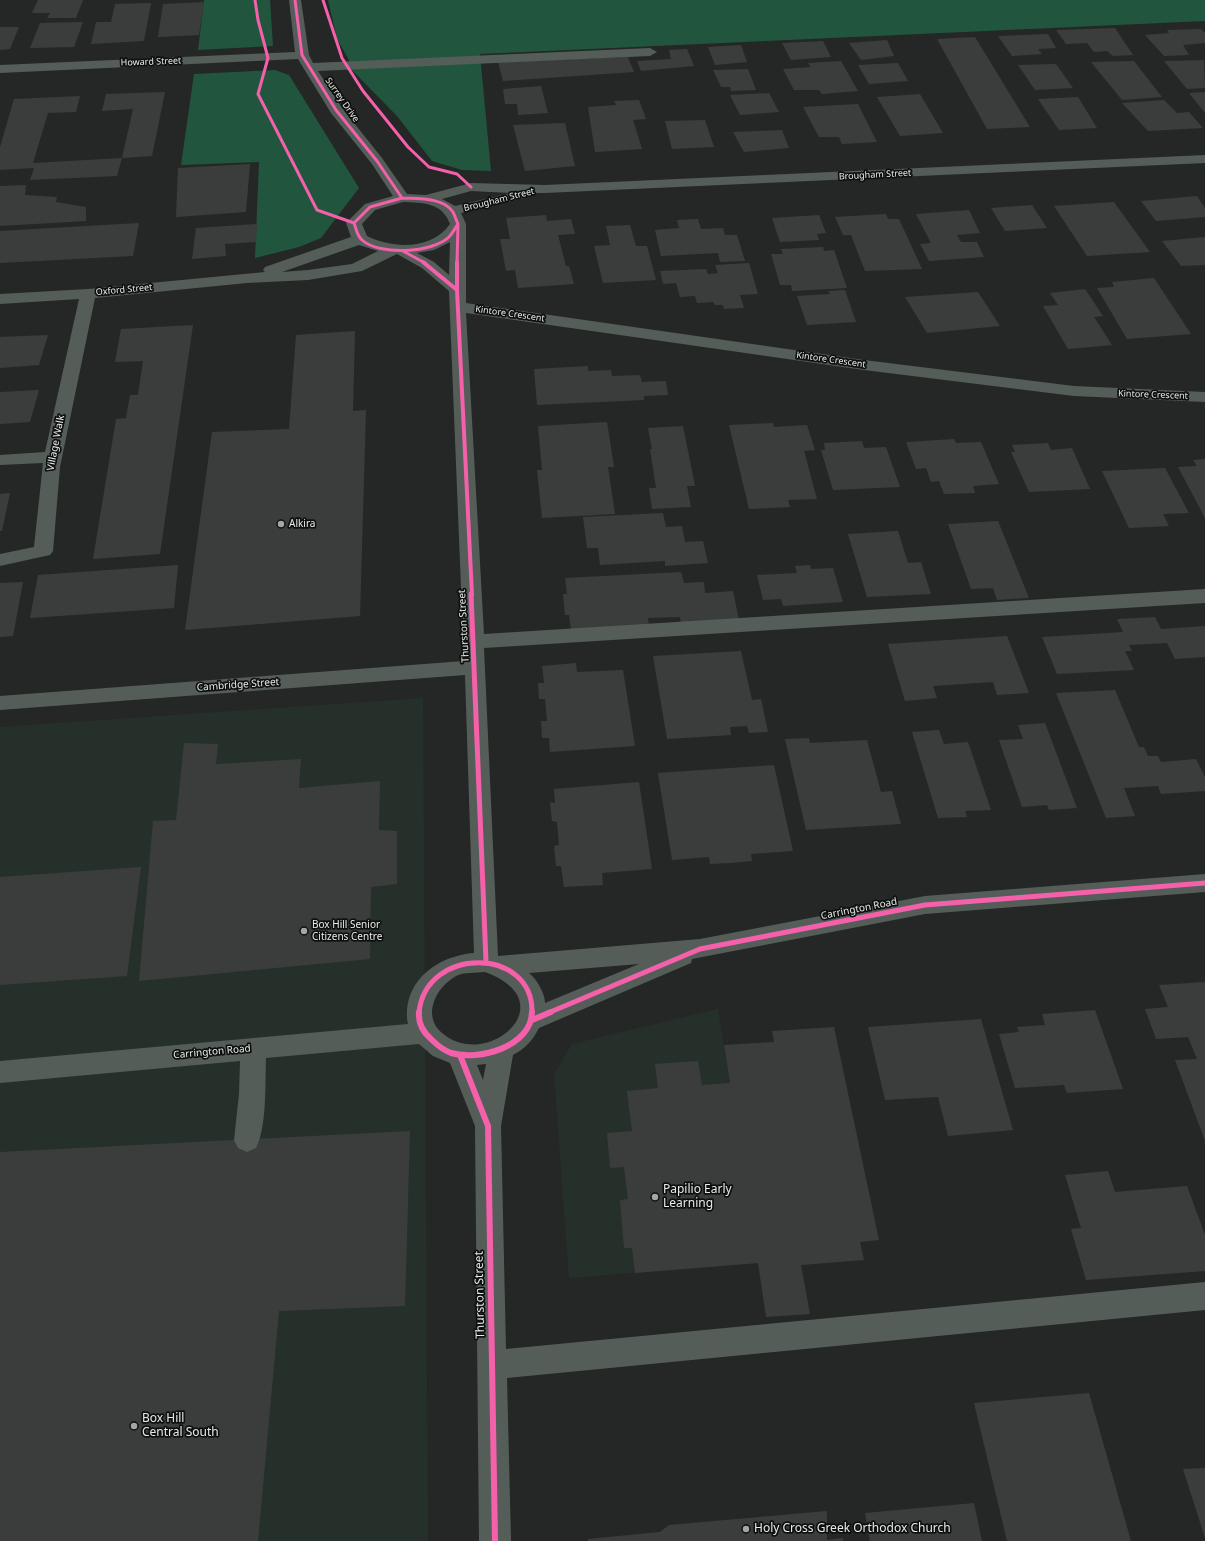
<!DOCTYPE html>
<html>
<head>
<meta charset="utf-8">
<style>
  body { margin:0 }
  canvas { display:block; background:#242725 }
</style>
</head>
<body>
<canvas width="1205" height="1541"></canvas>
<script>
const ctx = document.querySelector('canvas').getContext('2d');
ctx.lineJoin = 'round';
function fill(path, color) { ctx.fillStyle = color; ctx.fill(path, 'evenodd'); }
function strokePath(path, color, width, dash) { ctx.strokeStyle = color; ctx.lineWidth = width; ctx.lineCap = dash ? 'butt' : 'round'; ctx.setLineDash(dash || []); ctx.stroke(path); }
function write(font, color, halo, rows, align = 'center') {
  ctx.font = font + ' "Noto Sans",sans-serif'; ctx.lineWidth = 3.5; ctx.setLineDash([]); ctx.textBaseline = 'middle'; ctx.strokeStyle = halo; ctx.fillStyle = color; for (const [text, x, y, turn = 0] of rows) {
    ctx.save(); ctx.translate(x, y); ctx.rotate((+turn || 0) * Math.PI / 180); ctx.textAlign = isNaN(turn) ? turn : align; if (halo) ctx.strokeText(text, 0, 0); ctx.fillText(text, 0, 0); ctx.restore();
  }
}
fill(new Path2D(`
  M 423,698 L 428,1541 L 0,1541 L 0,727 Z
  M 718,1009 L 758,1263 L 569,1278 L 554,1074 L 572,1044 Z`), '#26302a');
fill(new Path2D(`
  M 204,0 L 270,0 L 273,46 L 198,50 Z
  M 328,0 L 1205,0 L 1205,21 L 480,54 L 491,171 L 462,170 L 432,161 L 397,116 L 347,65 L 349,60 L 337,39 Z
  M 275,70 L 289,75 L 359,188 L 321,238 L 299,247 L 255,258 L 259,162 L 181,165 L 194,74 Z`), '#21553e');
fill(new Path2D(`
  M 38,0 L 83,0 L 76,18 L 47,18 L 50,13 L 32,13 Z
  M 204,2 L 199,35 L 158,37 L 163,4 Z
  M 151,3 L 144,41 L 91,44 L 96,22 L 111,22 L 115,4 Z
  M 83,22 L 74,47 L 30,48 L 40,23 Z
  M 0,27 L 19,27 L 10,49 L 0,50 Z
  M 1115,28 L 1133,55 L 1113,56 L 1107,51 L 1094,52 L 1087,43 L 1066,44 L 1056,30 Z
  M 1201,29 L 1205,33 L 1205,43 L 1183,45 L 1189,55 L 1164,56 L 1145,35 L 1169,33 L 1167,30 Z
  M 1048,34 L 1056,48 L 1038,49 L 1042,54 L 1012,56 L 998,36 Z
  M 975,37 L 1030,127 L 987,129 L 937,39 Z
  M 887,40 L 894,56 L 861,60 L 849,43 Z
  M 823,41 L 831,57 L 791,60 L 782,43 Z
  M 741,45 L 747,62 L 715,65 L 708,47 Z
  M 687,49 L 694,66 L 641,71 L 637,61 L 671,59 L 669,50 Z
  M 628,57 L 634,72 L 503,81 L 498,62 Z
  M 1204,60 L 1205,88 L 1187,89 L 1164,61 Z
  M 841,61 L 858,91 L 822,94 L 819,90 L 794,90 L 783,69 L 811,67 L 808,63 Z
  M 1134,61 L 1162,97 L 1122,100 L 1091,62 Z
  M 898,63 L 908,81 L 869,84 L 858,65 Z
  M 1056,64 L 1073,88 L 1035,90 L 1018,65 Z
  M 748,69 L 756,90 L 731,91 L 730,87 L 721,87 L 713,70 Z
  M 541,86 L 548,113 L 518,115 L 517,104 L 505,104 L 503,89 Z
  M 165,92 L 152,156 L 122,158 L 133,109 L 102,111 L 106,94 Z
  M 1205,92 L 1205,113 L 1189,93 Z
  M 769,93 L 779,112 L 740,115 L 730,95 Z
  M 920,94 L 943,133 L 900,136 L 877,97 Z
  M 80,96 L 76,112 L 48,113 L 33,163 L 122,158 L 117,176 L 30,180 L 34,168 L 0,170 L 0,147 L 14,99 Z
  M 1078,97 L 1097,128 L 1059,130 L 1038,99 Z
  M 639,100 L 646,119 L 633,120 L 642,149 L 595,152 L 588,107 L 616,105 L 614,101 Z
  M 1164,100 L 1177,113 L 1189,112 L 1203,128 L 1148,131 L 1122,103 Z
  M 858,104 L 877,142 L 842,144 L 839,137 L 819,137 L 803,107 Z
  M 705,120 L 714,147 L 672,149 L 665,121 Z
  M 565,123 L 575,166 L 525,171 L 513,125 Z
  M 782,130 L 789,148 L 744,152 L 733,132 Z
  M 250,164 L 246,212 L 176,217 L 178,168 Z
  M 26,185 L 25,195 L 57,197 L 56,202 L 86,207 L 86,221 L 0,226 L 0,186 Z
  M 1197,196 L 1205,208 L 1205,217 L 1156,221 L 1141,201 Z
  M 1114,202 L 1150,252 L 1087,256 L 1054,206 Z
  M 1032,205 L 1047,228 L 1005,231 L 991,208 Z
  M 969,210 L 980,233 L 957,235 L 961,242 L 977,242 L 984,257 L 929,261 L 920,244 L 931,243 L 916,214 Z
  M 886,214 L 888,219 L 899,219 L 922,269 L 865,271 L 851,235 L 843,235 L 835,217 Z
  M 546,215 L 547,221 L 571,219 L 575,234 L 558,235 L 566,266 L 569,266 L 574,284 L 518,288 L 515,270 L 506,271 L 500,239 L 510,239 L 506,218 Z
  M 819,215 L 826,233 L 817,234 L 819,240 L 780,242 L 772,218 Z
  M 698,219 L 701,229 L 723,228 L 725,235 L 737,235 L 745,261 L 720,262 L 718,253 L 661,256 L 655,230 L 679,228 L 677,220 Z
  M 139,223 L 133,256 L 0,263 L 0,231 Z
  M 257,224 L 256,242 L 225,244 L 226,256 L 192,259 L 196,228 Z
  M 630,225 L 636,246 L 647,246 L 656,280 L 603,283 L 594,246 L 610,245 L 606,226 Z
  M 1205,237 L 1205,265 L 1181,266 L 1162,241 Z
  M 823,247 L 824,251 L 834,250 L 847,288 L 792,291 L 791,285 L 780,285 L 771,254 L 783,254 L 781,249 Z
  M 749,263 L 758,294 L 740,295 L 744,308 L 724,309 L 723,305 L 715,305 L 713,302 L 697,303 L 695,296 L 680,297 L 676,283 L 663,284 L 660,271 L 706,269 L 708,274 L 718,273 L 715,265 Z
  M 1154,278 L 1191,334 L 1127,339 L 1097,288 L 1114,287 L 1112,282 Z
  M 1085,289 L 1103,316 L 1094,317 L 1112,345 L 1068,349 L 1043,306 L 1058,305 L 1050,293 Z
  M 845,290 L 856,322 L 807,325 L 797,296 L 830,294 L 828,291 Z
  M 978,292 L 1000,326 L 927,333 L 905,297 Z
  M 193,325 L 160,554 L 93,559 L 116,419 L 126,418 L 130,395 L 138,395 L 143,361 L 115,362 L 121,329 Z
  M 355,331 L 353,411 L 366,410 L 360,616 L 185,630 L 212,432 L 289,429 L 296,335 Z
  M 48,335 L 39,365 L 0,368 L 0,337 Z
  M 588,366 L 588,371 L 611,370 L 612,376 L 640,375 L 642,382 L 666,381 L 668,395 L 644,396 L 644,400 L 537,405 L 534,369 Z
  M 39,390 L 30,422 L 0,424 L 0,392 Z
  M 607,422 L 614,467 L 608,467 L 615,514 L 542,518 L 537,470 L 542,470 L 538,426 Z
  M 773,423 L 774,427 L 807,425 L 815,450 L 804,451 L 817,499 L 788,500 L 790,507 L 749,509 L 729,425 Z
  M 683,426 L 695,486 L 687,486 L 691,507 L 652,509 L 649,488 L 656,488 L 650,449 L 652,449 L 648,428 Z
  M 954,439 L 956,443 L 981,442 L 999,484 L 973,486 L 975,493 L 944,494 L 939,481 L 931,482 L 926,468 L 916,469 L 906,442 Z
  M 862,441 L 864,448 L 886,447 L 900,487 L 833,490 L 821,450 L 825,450 L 824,443 Z
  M 1048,443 L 1051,450 L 1072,448 L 1090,489 L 1029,492 L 1011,452 L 1015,452 L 1012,445 Z
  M 1205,459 L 1205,518 L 1178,467 L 1197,466 L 1193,460 Z
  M 1165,468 L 1189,513 L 1163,514 L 1169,526 L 1129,528 L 1102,471 Z
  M 10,493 L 2,531 L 0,531 L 0,494 Z
  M 663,513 L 666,527 L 682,526 L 685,542 L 703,541 L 708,563 L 665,566 L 665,561 L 600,565 L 598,548 L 587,548 L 583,517 Z
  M 998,521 L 1029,598 L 997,600 L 993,588 L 971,589 L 948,524 Z
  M 898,531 L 908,563 L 921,562 L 931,594 L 867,597 L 848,534 Z
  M 178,565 L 174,608 L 30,618 L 38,575 Z
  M 810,565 L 811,569 L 833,568 L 843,602 L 783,606 L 781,599 L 763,600 L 757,575 L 797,573 L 795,566 Z
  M 681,572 L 684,583 L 704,582 L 705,593 L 733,591 L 739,620 L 681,624 L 680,617 L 648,618 L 649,626 L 571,630 L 569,615 L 565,615 L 563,594 L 567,594 L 565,578 Z
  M 23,582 L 13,636 L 0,637 L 0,583 Z
  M 1155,617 L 1161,629 L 1205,626 L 1205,657 L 1175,659 L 1167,643 L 1129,645 L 1132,651 L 1125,651 L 1134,670 L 1057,674 L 1042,637 L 1123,632 L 1117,619 Z
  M 1007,636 L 1029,693 L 997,695 L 993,682 L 933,686 L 937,698 L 905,701 L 888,644 Z
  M 741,651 L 752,700 L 761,699 L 768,732 L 749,733 L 747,726 L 730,727 L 731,735 L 667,739 L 653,656 Z
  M 576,663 L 577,672 L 623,670 L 635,746 L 550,752 L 549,738 L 542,738 L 541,721 L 547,721 L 545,699 L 539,699 L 538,683 L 544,683 L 542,666 Z
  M 1115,690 L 1139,747 L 1144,747 L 1148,756 L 1158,756 L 1161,762 L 1196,759 L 1205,777 L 1205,791 L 1161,794 L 1158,786 L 1124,788 L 1135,816 L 1106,818 L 1056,693 Z
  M 1045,723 L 1077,808 L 1049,810 L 1047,805 L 1022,807 L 999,740 L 1023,739 L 1018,725 Z
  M 939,730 L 944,744 L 968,742 L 991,810 L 965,811 L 967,817 L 938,818 L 912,732 Z
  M 809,738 L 810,743 L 867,740 L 881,792 L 892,791 L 901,824 L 806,830 L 785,739 Z
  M 184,743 L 218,744 L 216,764 L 301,759 L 299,788 L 380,781 L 379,830 L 397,831 L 397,884 L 371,887 L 370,959 L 139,981 L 153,821 L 176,820 Z
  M 774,765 L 793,851 L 751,854 L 752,861 L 731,863 L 710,864 L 709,857 L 672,860 L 658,773 Z
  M 639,782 L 652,869 L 602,873 L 603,885 L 564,887 L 561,866 L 556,866 L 554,846 L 559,845 L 557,822 L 552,821 L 550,802 L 555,803 L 554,789 Z
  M 141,867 L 127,976 L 0,985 L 0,877 Z
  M 1205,982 L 1205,1141 L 1175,1060 L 1197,1059 L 1188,1037 L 1156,1039 L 1145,1009 L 1168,1007 L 1159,985 Z
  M 1095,1010 L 1123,1089 L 1067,1093 L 1064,1085 L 1015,1088 L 999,1034 L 1019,1032 L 1017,1027 L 1045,1025 L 1042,1014 Z
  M 981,1019 L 1013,1130 L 948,1136 L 938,1097 L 885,1100 L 868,1027 Z
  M 834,1027 L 879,1240 L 860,1242 L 864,1260 L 801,1265 L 810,1314 L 766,1317 L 758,1263 L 635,1273 L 632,1248 L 624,1248 L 620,1200 L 628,1199 L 624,1167 L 610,1168 L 607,1133 L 632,1131 L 627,1091 L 658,1088 L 655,1064 L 698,1061 L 702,1085 L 730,1083 L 724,1045 L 774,1042 L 772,1031 Z
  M 410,1131 L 405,1306 L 279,1311 L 258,1541 L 0,1541 L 0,1152 Z
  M 1108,1171 L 1115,1192 L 1187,1186 L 1205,1235 L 1205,1271 L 1086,1280 L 1071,1229 L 1081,1228 L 1065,1175 Z
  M 1089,1393 L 1131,1541 L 1007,1541 L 974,1403 Z
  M 1205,1468 L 1205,1538 L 1183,1469 Z
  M 974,1503 L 982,1541 L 870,1541 L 865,1513 Z
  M 827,1511 L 827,1540 L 843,1538 L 843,1541 L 588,1541 L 588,1539 L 660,1532 L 669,1525 Z`), '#3b3d3c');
fill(new Path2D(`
  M 289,0 L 301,0 L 309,55 L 313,63 L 650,48 L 657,52 L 650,56 L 318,71 L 342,108 L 382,158 L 407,194 L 426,195 L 471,183 L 545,185 L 1205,155 L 1205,163 L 545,193 L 525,193 L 526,195 L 524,198 L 461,213 L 466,224 L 466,303 L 864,360 L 1074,386 L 1205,392 L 1205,402 L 1074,396 L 864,370 L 466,313 L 484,634 L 1205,589 L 1205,603 L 484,648 L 498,956 L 700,939 L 925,896 L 1205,874 L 1205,892 L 925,914 L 692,959 L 691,963 L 539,1028 C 533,1040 525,1049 513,1055 L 501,1126 L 506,1349 L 1205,1282 L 1205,1310 L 507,1378 L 511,1541 L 479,1541 L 475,1126 L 450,1063 L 433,1056 L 419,1044 L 266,1058 C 265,1084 267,1126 256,1148 L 247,1152 L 238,1148 L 234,1140 L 239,1094 L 240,1061 L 0,1083 L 0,1061 L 408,1024 C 401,983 436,956 474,953 L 465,675 L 0,710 L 0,696 L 464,661 L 449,291 L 422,268 L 397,254 L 362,271 L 308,280 L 247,283 L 95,298 L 60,467 L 53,551 L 50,555 L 0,566 L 0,554 L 34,547 L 43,463 L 0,465 L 0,455 L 45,452 L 79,299 L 0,304 L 0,294 L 88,289 L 265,272 L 263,270 L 265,267 L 351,237 L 346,223 L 365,204 L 393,196 L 372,164 L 331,113 L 298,59 L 0,73 L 0,65 L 295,52 ZM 471,191 L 511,193 L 455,206 L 442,199 ZM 403,202 C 423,203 442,202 450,224 C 432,250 393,249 367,236 L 362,224 L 375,210 ZM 450,242 L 449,275 L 434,262 L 417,253 L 434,250 ZM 359,245 L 378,251 L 352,264 L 308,270 L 282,272 ZM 639,964 L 545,1003 C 545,994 537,979 529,973 ZM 485,972 C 567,1002 487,1072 442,1033 C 422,1016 435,988 456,976 C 464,972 476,973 485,972 ZM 486,1064 L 483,1080 L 477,1065 Z`), '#555d59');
strokePath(new Path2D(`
  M 255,0 L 258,20 L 268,58 L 258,94 L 317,210 L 354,223
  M 295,0 L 302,55 L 336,110 L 377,161 L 402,198
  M 323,0 L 342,58 L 363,91 L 408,147 L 429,167 L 457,174 L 471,187
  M 402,198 C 418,199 443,197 453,212 C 455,216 456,220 458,224 C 455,228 453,233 449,237 C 432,253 380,256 362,240 C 357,236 356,228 354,223 L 370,207 Z
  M 403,251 L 425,263
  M 457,263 L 458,224`), '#f560ab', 3);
strokePath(new Path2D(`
  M 423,262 L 457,290
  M 457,262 L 457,290 L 472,595`), '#f560ab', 4);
strokePath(new Path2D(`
  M 471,594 L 486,962
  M 419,1013 C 425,946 534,946 532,1013
  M 548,1013 L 700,949 L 925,905 L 1205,883`), '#f560ab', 5);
strokePath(new Path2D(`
  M 419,1012 C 418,1023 423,1032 431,1039 C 437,1045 443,1050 451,1053 C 479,1061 531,1047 532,1012
  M 532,1020 L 551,1012
  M 460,1055 L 488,1126 L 495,1541`), '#f560ab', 6);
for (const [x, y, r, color] of [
  [281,524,4,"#a3a6a4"],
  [304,931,4,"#a3a6a4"],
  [655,1197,4,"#a3a6a4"],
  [134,1426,4,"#a3a6a4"],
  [746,1529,4,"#a3a6a4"]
]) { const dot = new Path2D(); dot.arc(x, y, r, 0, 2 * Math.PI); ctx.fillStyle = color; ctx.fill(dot); strokePath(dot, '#0e100f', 1.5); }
write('9px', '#e8ebe9', '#0e100f', [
  ["Howard Street",151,62,-2],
  ["Surrey Drive",342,100,55],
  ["Brougham Street",875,175,-3],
  ["Brougham Street",499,200,-14],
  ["Oxford Street",124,290,-5],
  ["Kintore Crescent",510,314,8],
  ["Kintore Crescent",831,360,8],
  ["Kintore Crescent",1153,395,2]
]);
write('10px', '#e8ebe9', '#0e100f', [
  ["Village Walk",56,443,-79],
  ["Thurston Street",464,626,-93],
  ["Cambridge Street",238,685,-4],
  ["Carrington Road",859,909,-11],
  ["Carrington Road",212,1052,-5]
]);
write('10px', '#e8ebe9', '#0e100f', [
  ["Alkira",289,524],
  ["Box Hill Senior",312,925],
  ["Citizens Centre",312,937]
], 'left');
write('12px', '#e8ebe9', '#0e100f', [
  ["Papilio Early",663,1190],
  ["Learning",663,1204],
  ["Box Hill",142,1419],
  ["Central South",142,1433],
  ["Holy Cross Greek Orthodox Church",754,1529]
], 'left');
write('12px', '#e8ebe9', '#0e100f', [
  ["Thurston Street",480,1295,-91]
]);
</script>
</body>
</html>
